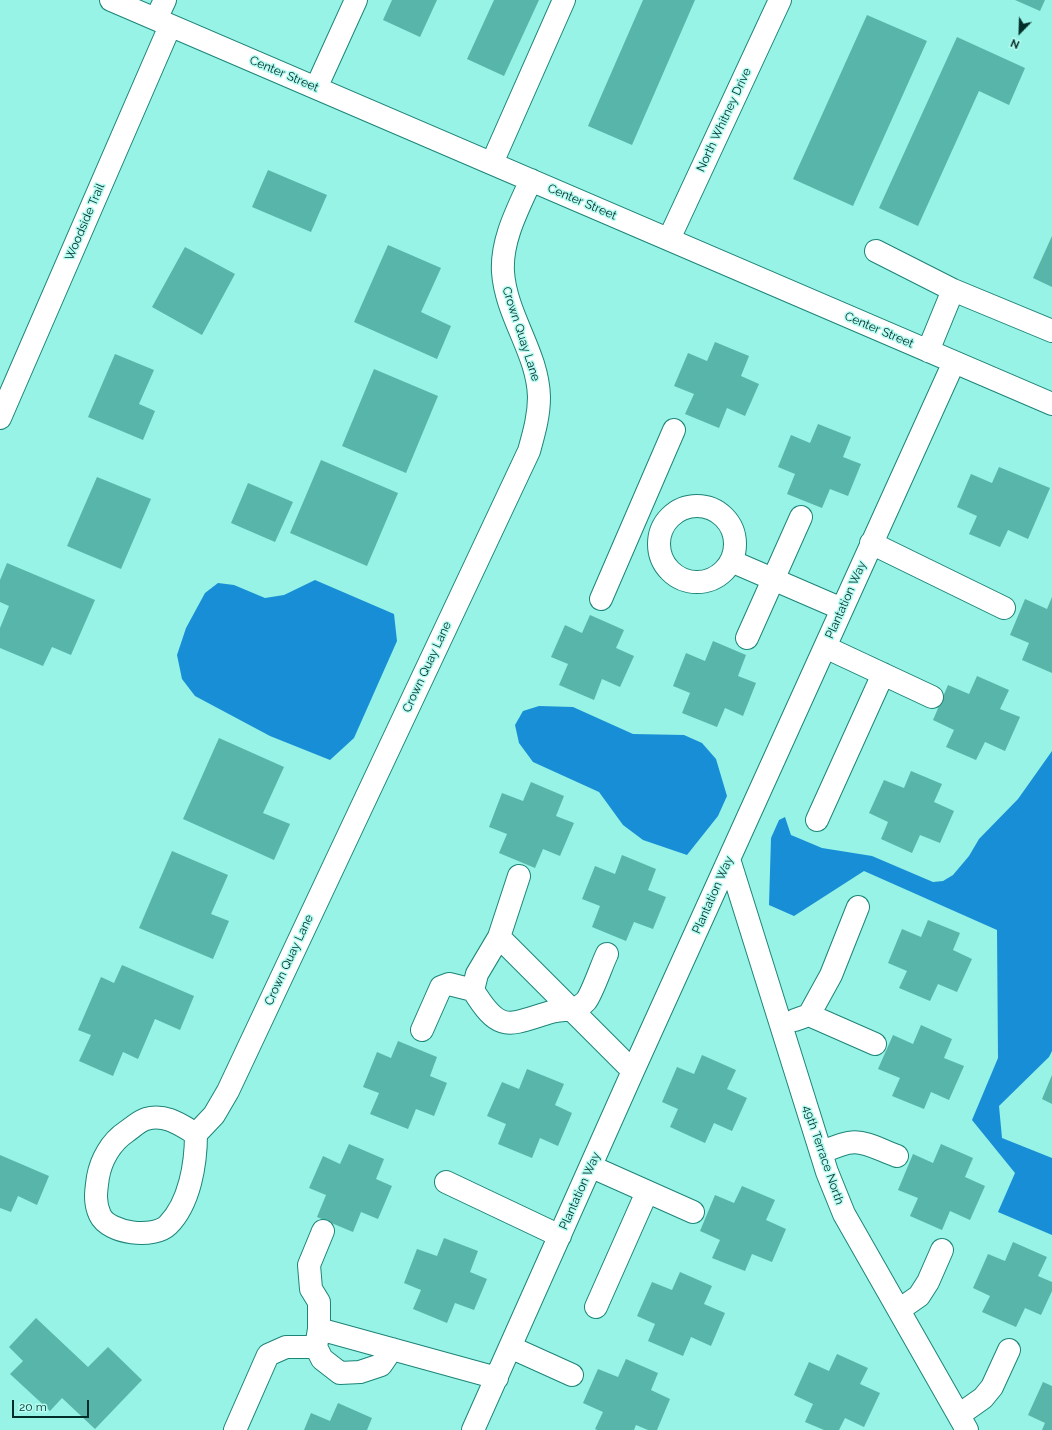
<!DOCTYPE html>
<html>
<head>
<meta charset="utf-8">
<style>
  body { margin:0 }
  #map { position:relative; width:1052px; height:1430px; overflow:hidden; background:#96f3e5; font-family:Raleway,sans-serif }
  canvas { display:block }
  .north { position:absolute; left:1000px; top:12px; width:40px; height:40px; -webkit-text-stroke:3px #b4fcf1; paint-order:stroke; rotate:203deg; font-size:11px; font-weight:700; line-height:16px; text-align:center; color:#032d29 }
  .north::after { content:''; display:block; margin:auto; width:14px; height:18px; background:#032d29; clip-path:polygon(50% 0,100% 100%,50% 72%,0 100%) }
  .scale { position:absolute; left:12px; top:1400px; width:77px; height:18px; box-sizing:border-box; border:2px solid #032d29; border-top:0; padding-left:5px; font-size:12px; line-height:14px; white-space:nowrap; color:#032d29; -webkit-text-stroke:3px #b4fcf1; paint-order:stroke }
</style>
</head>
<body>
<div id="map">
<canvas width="1052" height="1430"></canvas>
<div class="north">N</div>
<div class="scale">20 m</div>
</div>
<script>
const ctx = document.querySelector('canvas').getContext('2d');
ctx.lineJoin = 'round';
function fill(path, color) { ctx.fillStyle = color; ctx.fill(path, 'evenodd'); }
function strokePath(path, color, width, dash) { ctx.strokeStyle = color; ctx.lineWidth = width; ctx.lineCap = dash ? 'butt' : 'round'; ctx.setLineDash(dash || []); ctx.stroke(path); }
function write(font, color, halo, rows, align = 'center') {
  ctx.font = font + ' Raleway,sans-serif'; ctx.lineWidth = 3; ctx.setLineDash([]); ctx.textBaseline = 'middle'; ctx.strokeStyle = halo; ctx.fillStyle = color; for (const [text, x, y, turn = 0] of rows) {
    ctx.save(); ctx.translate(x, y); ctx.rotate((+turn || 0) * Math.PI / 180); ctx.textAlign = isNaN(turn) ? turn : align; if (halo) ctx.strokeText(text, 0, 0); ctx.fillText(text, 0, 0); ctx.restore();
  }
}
fill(new Path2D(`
  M 315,580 L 394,614 L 397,641 L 354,738 L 330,760 L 270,736 L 195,696 L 182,679 L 177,655 L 186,628 L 205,593 L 218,583 L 234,585 L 265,598 L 284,595 Z
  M 539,706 L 573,707 L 633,734 L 684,735 L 702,743 L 716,759 L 727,796 L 718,816 L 687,855 L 643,840 L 623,825 L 599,792 L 533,762 L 519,743 L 515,725 L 523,711 Z
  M 1052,751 L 1052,1051 L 1049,1057 L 999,1106 L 1002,1138 L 1052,1158 L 1052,1235 L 998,1212 L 1015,1173 L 972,1120 L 998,1058 L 997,930 L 864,871 L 794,916 L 769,905 L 771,838 L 779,820 L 785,817 L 791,835 L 822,848 L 872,856 L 933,882 L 943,881 L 953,875 L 969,856 L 979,839 L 1018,799 Z`), '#188ed7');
fill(new Path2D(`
  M 392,0 L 437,0 L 420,37 L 383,20 Z
  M 494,0 L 539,0 L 504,76 L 467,59 Z
  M 643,0 L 695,0 L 632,145 L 588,126 Z
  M 1015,0 L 1045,0 L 1040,11 Z
  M 867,15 L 927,41 L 853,206 L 793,179 Z
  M 957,37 L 1025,68 L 1009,105 L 979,91 L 918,226 L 879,208 Z
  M 268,170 L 327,195 L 311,232 L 252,207 Z
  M 1052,236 L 1052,287 L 1033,278 Z
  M 388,245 L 441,268 L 421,312 L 451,326 L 437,359 L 354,322 Z
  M 185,247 L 235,274 L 202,335 L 152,307 Z
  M 715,342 L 749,356 L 741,376 L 759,384 L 745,416 L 727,408 L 719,428 L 685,414 L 694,394 L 674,386 L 688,353 L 707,361 Z
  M 115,354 L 154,370 L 139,404 L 155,411 L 143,440 L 88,417 Z
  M 374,369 L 438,396 L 406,473 L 342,446 Z
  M 818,424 L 851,437 L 843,457 L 861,464 L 848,496 L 830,489 L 822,508 L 787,494 L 795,474 L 778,467 L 791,435 L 810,443 Z
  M 321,460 L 398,493 L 367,566 L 290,533 Z
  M 999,467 L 1050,488 L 1028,539 L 1008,530 L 1000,547 L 969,534 L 977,516 L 957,507 L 971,474 L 992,483 Z
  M 97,477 L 151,499 L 121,569 L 67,546 Z
  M 248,483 L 293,502 L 275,542 L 231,523 Z
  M 7,563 L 95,600 L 71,655 L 52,647 L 43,666 L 0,648 L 0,628 L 9,606 L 0,602 L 0,580 Z
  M 1052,597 L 1052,673 L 1022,660 L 1029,643 L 1010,635 L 1025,599 L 1047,609 Z
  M 590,615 L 624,630 L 616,648 L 634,656 L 620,687 L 602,679 L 594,700 L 559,685 L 568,664 L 551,657 L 565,625 L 582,633 Z
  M 713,641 L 746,655 L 738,676 L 756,683 L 743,716 L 725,708 L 717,727 L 682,713 L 690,693 L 673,686 L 686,653 L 705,661 Z
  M 977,676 L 1009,690 L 1000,709 L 1020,717 L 1005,751 L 985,742 L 976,760 L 946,747 L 954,730 L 933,720 L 948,685 L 969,694 Z
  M 219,738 L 284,767 L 263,813 L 290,824 L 274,860 L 183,819 Z
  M 911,771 L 942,784 L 934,802 L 954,811 L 940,843 L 920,835 L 912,853 L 881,839 L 888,822 L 869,813 L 884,780 L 904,788 Z
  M 531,782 L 564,796 L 556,816 L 574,823 L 560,856 L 543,849 L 535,868 L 499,853 L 507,834 L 489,827 L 502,793 L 523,801 Z
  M 172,851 L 228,875 L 211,914 L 229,921 L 213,959 L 139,928 Z
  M 622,855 L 656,869 L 648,890 L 666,897 L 653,929 L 634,922 L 626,941 L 592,927 L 600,906 L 582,899 L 595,866 L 615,874 Z
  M 928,920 L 960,933 L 953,950 L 972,959 L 957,992 L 938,984 L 930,1001 L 899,988 L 907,971 L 888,963 L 902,929 L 921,937 Z
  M 122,965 L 194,996 L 180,1030 L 155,1019 L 138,1059 L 123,1052 L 113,1076 L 79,1061 L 91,1035 L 78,1030 L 101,977 L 114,983 Z
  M 921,1025 L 952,1039 L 944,1058 L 964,1066 L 949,1100 L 931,1092 L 924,1109 L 892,1096 L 900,1078 L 878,1069 L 893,1035 L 913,1044 Z
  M 398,1041 L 437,1057 L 430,1076 L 447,1083 L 434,1116 L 416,1109 L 408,1129 L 370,1114 L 379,1093 L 363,1087 L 377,1052 L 391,1058 Z
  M 702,1055 L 736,1070 L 727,1089 L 747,1098 L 732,1131 L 714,1123 L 705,1143 L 670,1127 L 678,1109 L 662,1102 L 677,1067 L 694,1074 Z
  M 527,1069 L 564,1084 L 555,1105 L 572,1113 L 558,1146 L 540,1138 L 532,1158 L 498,1144 L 506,1124 L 487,1116 L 502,1082 L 519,1089 Z
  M 1052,1075 L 1052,1104 L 1042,1099 Z
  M 349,1144 L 384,1159 L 376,1179 L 392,1186 L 378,1219 L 361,1212 L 353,1232 L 317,1217 L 326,1195 L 309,1188 L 323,1156 L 340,1164 Z
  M 941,1144 L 973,1158 L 965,1177 L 985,1186 L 970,1220 L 950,1211 L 942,1230 L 910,1216 L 918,1198 L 898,1190 L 913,1154 L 933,1163 Z
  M 0,1155 L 49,1176 L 37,1205 L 18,1196 L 11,1212 L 0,1208 Z
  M 742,1186 L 775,1200 L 766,1220 L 786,1229 L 772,1262 L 752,1254 L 745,1271 L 712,1258 L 720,1240 L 700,1231 L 715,1195 L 734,1203 Z
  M 444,1238 L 478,1251 L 470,1272 L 487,1279 L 474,1310 L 455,1303 L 447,1323 L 413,1309 L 421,1290 L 404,1283 L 417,1249 L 437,1256 Z
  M 1013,1242 L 1047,1257 L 1038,1276 L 1052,1282 L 1052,1291 L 1041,1315 L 1025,1308 L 1016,1327 L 982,1312 L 990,1296 L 973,1288 L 988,1254 L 1005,1261 Z
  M 680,1272 L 712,1286 L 704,1304 L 725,1313 L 711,1346 L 691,1337 L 683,1356 L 648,1341 L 655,1324 L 637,1316 L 652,1282 L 672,1290 Z
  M 36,1318 L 88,1367 L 108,1347 L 142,1380 L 95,1429 L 62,1398 L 50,1411 L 10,1374 L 23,1361 L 9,1347 Z
  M 837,1354 L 868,1368 L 860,1384 L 880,1393 L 864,1427 L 845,1418 L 839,1430 L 824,1430 L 805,1422 L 813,1404 L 794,1395 L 809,1362 L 829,1371 Z
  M 626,1359 L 658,1373 L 651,1390 L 670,1399 L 657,1430 L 648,1430 L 636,1425 L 634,1430 L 597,1430 L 595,1429 L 603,1412 L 583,1403 L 598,1369 L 618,1377 Z
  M 1043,1382 L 1052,1386 L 1052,1430 L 1042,1430 L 1045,1423 L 1028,1415 Z
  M 338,1403 L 372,1418 L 367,1430 L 304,1430 L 311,1413 L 330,1421 Z`), '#58b5a9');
const minor = new Path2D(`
  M 111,0 L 1052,404
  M 156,19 L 165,0
  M 316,88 L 356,0
  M 492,163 L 564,0
  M 669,239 L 780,0
  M 876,251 L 953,290 L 1052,331
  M 928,351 L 953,290
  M 0,418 L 170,26
  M659 544a38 38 0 1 1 76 0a38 38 0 1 1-76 0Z
  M 871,543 L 1004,608
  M 731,561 L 842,609
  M 601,599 L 674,430
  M 747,638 L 801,517
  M 825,647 L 932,697
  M 817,820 L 883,674
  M 729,859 L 827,1172 L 844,1214 L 967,1430
  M 519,876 L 499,937 L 477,974 L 473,990 C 500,1034 508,1025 551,1012 C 563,1009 576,1012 586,1001 C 592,994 602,964 607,954
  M 499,937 L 633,1071
  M 809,1015 L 831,975 L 858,907
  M 795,1020 L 809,1015 L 875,1044
  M 422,1030 L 441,987 L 449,984 L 473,990
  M 196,1134 C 181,1125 165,1113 146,1119 C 139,1121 132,1128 126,1132 C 111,1142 101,1160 98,1177 C 96,1191 94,1202 100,1215 C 109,1234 154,1239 168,1225 C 190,1203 196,1163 196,1134 L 214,1115 L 228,1091 L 529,451 C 534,433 539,416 539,397 C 538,353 506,316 503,272 C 501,240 518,209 531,180
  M 821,1153 C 858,1135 861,1142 897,1156
  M 592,1167 L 693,1212
  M 446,1182 L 560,1236
  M 323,1231 L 309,1265 L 311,1289 L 319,1302 L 319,1329 L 316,1347 L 322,1359 L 340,1373 L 360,1372 L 381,1365 L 392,1349
  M 596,1307 L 647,1192
  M 899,1310 L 919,1296 L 928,1282 L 942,1250
  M 319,1329 L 497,1378
  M 510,1347 L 572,1375
  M 959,1415 L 983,1398 L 992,1387 L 1009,1350
  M 235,1430 L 268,1355 L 286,1347 L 316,1347
  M 473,1430 L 633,1071 L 954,362`);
strokePath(minor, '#1d8478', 24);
strokePath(minor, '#fff', 22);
write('12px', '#032d29', '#b4fcf1', [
  ["Center Street",284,74,23],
  ["North Whitney Drive",724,120,-65],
  ["Center Street",582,202,23],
  ["Woodside Trail",85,222,-67],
  ["Center Street",879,330,23],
  ["Crown Quay Lane",521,334,72],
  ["Plantation Way",846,600,-66],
  ["Crown Quay Lane",427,667,-65],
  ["Plantation Way",713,895,-66],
  ["Crown Quay Lane",289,960,-65],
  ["49th Terrace North",823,1155,71],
  ["Plantation Way",580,1191,-66]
]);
</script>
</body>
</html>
